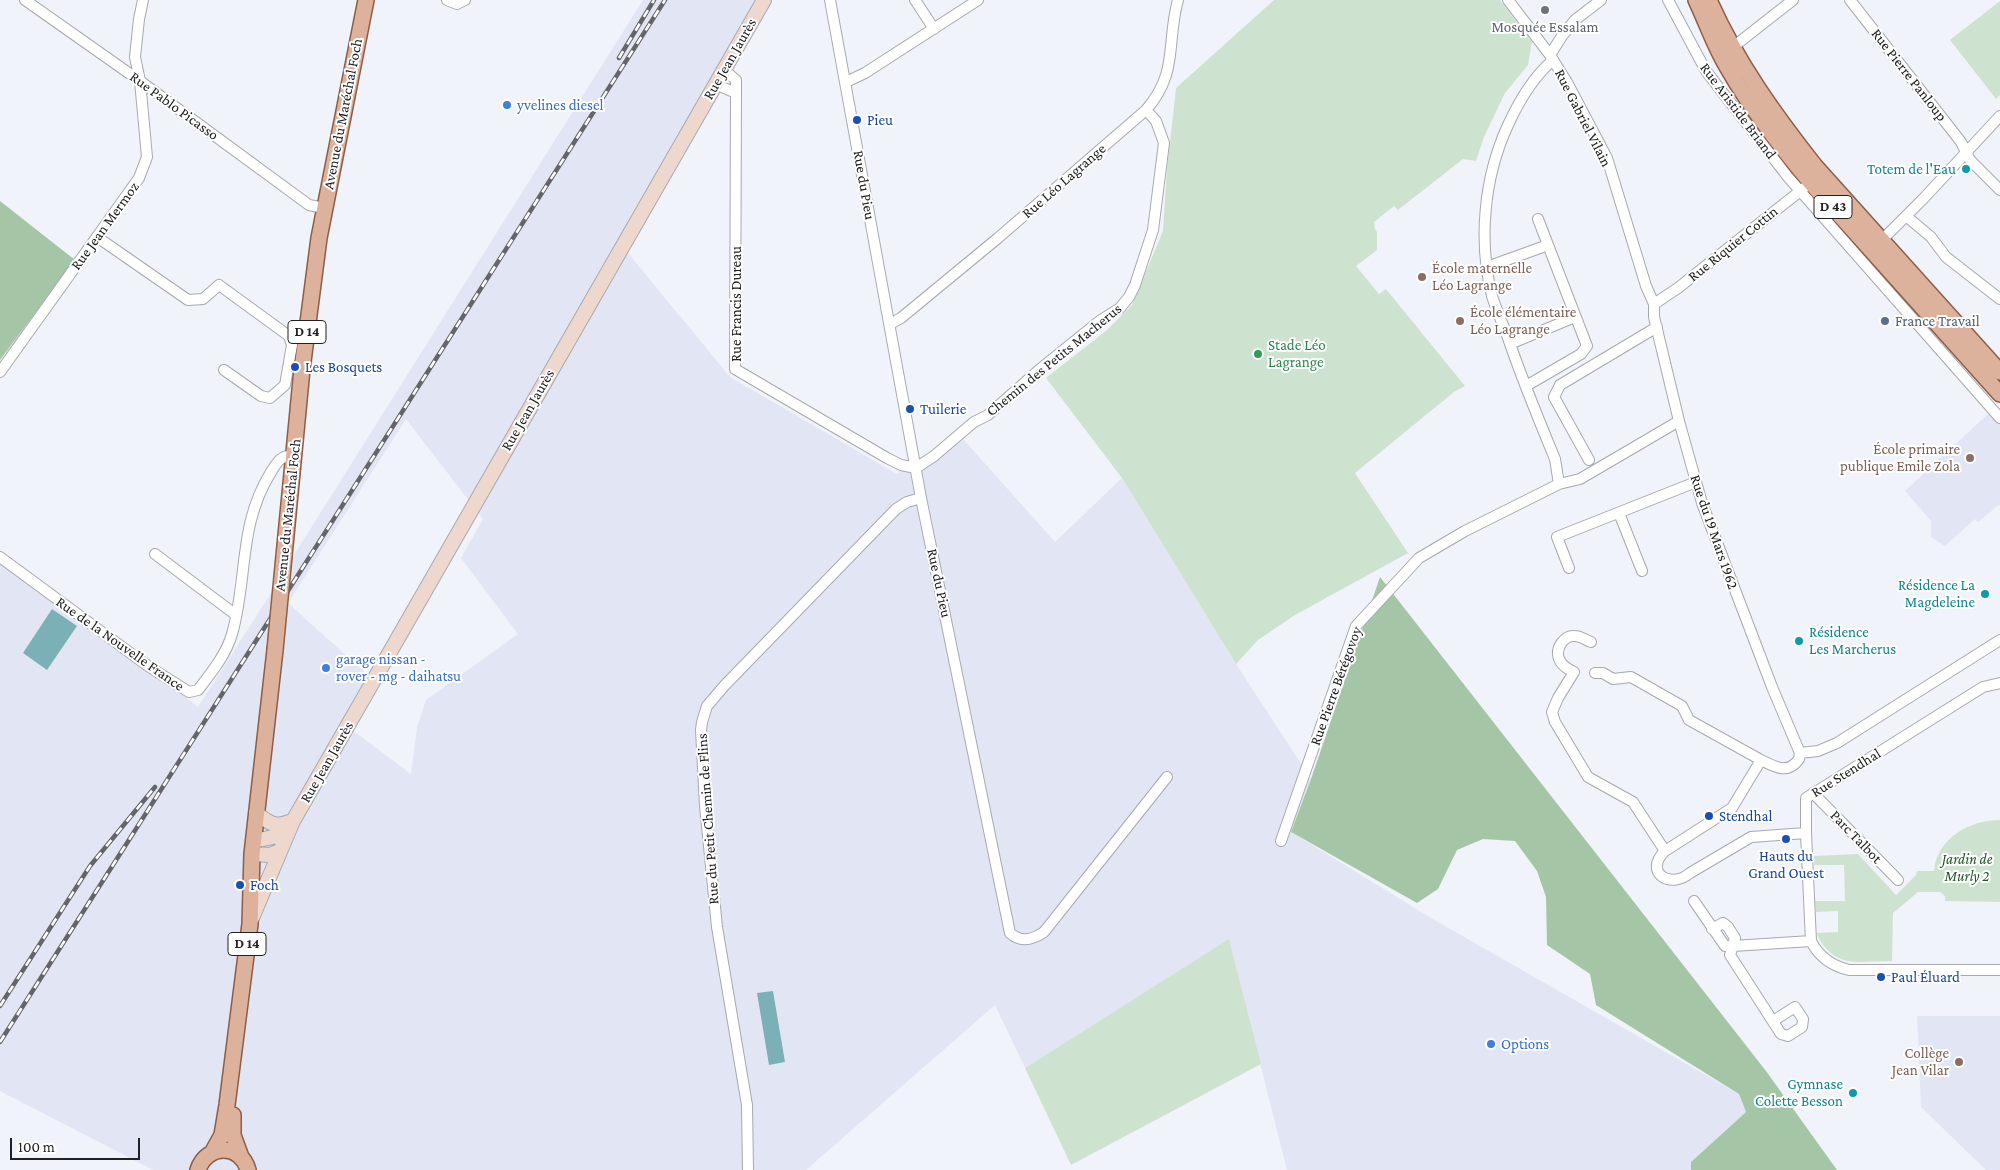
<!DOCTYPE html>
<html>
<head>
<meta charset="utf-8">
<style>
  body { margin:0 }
  #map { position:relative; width:2000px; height:1170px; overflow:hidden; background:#f1f3fa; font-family:"Crimson Pro",serif }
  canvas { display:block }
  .scale { position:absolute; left:10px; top:1138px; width:130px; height:22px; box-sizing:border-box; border:2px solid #202123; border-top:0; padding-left:6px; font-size:15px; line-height:18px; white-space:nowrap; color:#202123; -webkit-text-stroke:4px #fff; paint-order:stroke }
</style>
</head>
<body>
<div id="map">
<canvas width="2000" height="1170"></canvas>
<div class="scale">100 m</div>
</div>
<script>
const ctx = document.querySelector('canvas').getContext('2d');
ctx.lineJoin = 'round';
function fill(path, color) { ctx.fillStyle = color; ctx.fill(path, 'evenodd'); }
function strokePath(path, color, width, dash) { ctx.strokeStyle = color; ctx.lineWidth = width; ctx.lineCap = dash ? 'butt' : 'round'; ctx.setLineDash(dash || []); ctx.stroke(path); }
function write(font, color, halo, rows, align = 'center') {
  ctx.font = font + ' "Crimson Pro",serif'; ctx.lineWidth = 4; ctx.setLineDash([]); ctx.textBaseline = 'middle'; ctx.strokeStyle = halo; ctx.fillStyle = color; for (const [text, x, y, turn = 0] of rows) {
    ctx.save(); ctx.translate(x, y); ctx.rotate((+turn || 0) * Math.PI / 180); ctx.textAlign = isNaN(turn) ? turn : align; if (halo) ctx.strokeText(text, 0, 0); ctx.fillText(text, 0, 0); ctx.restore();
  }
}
fill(new Path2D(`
  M 643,0 L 758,0 L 619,242 L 730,377 L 897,474 L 964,440 L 1055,542 L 1122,478 L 1236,664 L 1311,779 L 1291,832 L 1431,918 L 1739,1094 L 1746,1112 L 1691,1162 L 1691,1170 L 1287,1170 L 1229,940 L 1025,1068 L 995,1005 L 806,1170 L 153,1170 L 0,1091 L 0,553 L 198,707 L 273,590 L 268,635 L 288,603 L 292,558 ZM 406,419 L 483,519 L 461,558 L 518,634 L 426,700 L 417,727 L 411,774 L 343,723 L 370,677 L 288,603 Z
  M 1989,413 L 2000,425 L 2000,506 L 1999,505 L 1978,522 L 1975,519 L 1945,546 L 1931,537 L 1931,521 L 1905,491 Z
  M 1917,1016 L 2000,1016 L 2000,1170 L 1986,1170 L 1921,1107 Z`), '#e2e6f4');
fill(new Path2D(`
  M 1274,0 L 1500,0 L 1532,42 L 1528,65 L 1505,93 L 1484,137 L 1476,161 L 1463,159 L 1398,210 L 1394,206 L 1374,222 L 1375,229 L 1377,232 L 1377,250 L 1356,266 L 1379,294 L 1386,289 L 1465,386 L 1454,392 L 1355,473 L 1408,553 L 1295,615 L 1258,640 L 1236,664 L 1122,478 L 1046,378 L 1107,330 L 1132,305 L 1163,231 L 1167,169 L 1176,88 Z
  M 2000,1 L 2000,95 L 1996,99 L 1950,40 Z
  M 2000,820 L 2000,902 L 1945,901 L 1945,896 L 1940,892 L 1918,892 L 1893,913 L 1892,961 C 1856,961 1835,970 1816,933 L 1838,932 L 1838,911 L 1816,912 L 1815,901 L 1845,901 L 1844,865 L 1814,865 L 1814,856 L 1858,854 L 1896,895 L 1916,875 L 1917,871 L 1934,871 C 1937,838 1970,820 2000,820 Z
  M 1229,939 L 1261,1064 L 1071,1165 L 1025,1068 Z`), '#cee3cf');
fill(new Path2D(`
  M 0,201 L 75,260 L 0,360 Z
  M 1380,577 L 1766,1071 L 1837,1170 L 1691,1170 L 1691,1162 L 1746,1112 L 1739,1094 L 1596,1005 L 1590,974 L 1547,945 L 1546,897 L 1537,871 L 1515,841 L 1483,839 L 1457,850 L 1438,889 L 1417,903 L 1291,832 L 1311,779 Z`), '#a4c6a6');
fill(new Path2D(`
  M 52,609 L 77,626 L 47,670 L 23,653 Z
  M 773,991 L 785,1062 L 769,1065 L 757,993 Z`), '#7bb1b6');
const minor = new Path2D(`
  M 25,0 L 140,81 L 309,205 L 324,208
  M 447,0 L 457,4 L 465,0
  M 830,0 L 921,498 L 1010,933 C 1021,943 1032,940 1044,932 L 1167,777
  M 915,0 L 934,29
  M 1508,0 L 1550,55 L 1568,84 L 1607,158 L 1646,286 L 1654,304 L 1654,317 L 1679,421 L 1702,503 L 1772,687 L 1800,753
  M 1668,0 L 1706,71 L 1788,177 L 2000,418
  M 1850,0 L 1961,142 L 1970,160 L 2000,190
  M 1733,47 L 1793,0
  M 1550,55 L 1562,36 L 1575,20 L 1601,0
  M 1553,60 C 1533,77 1519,101 1508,125 C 1484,177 1478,240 1492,296 C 1496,309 1502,322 1507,335 C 1521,377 1538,418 1555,459 L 1559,484
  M 846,82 L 865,73 L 978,0
  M 715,84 L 736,93 L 736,80 L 723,69
  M 736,93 L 735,369 L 887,458 L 901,465 L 916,468 L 934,456 L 974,422 L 988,415 L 1039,370 L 1101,320 L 1120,308 L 1129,297 L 1135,285 L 1153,230 L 1164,143 L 1156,121 L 1146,110
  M 1906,216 L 1931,237 L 1946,257 L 2000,299
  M 97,237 L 188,300 L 203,299 L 219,285 L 289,336 L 292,345 L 285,385 L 270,398 L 261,396 L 224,370
  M 1882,240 L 1924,198 L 2000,116
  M 1487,267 L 1548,245
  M 1654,304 L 1678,288 L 1804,188
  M 890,324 L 901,318 L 998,238 L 1146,110 C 1179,72 1166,43 1178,0
  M 1510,344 L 1575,317
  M 0,372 L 139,178 L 147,157 L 140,81 L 135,57 L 139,19 L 143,0
  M 1526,386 L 1581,354 L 1587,346 L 1538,219
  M 1589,460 L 1554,397 L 1560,385 L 1657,327
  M 1619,513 L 1642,571
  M 155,554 L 236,615
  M 0,557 L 148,666 L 189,692 L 198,690 C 211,673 226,655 232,634 C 248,578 238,525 271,472 C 277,462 282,454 294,456
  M 1569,568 L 1557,537 L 1696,482
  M 1591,642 C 1586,640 1580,636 1575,636 C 1564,635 1555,648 1559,659 C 1562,666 1568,669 1574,672 L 1558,698 L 1552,712 L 1555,722 L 1588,777 L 1633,802 L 1665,851
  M 1595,673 L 1603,673 L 1613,679 L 1631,677 L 1682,706 L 1689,720 L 1761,760
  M 2000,683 L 1983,687 L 1806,798 L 1806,833 L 1811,941 C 1819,957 1832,966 1849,970 L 2000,970
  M 1813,793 L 1898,880
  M 1806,833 L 1751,837 L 1690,873 C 1670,890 1643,872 1665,851 L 1732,808 L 1761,760 C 1775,767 1788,775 1799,759 L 1800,753 L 1818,751 L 1837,743 L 2000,640
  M 1281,841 L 1356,626 L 1419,558 L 1465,531 L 1559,484 L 1580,479 L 1679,421
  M 1694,901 L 1725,946 L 1733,946 L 1735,938 L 1728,927 L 1723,923 L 1712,929
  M 1773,1021 L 1795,1007 L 1803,1019 L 1802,1027 L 1788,1036 L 1781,1034 L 1730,955 L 1733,946 L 1811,941
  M 748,1170 L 747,1105 L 717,927 L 705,806 L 701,730 L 702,722 L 707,706 L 725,685 L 896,509 L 907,502 L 921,498`);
const secondary = new Path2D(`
  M 256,813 C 270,824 275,828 292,821
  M 254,841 L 273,837 L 290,823
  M 252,854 L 270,855 L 280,851
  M 252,918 L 293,821 L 764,0`);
const primary = new Path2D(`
  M 1696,0 C 1707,23 1715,48 1729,70 C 1752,110 1781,147 1811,183 L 2000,394
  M 1709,0 C 1736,61 1774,114 1815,166 L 2000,372
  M 284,556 L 302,369 L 319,238 L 366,0
  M 233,1115 L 233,1135 L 241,1157
  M 212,1153 L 222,1135 L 227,1105 L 250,924 L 252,854 L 275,650
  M 198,1170 C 206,1144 241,1143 248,1170`);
strokePath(minor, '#a7a9af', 12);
strokePath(secondary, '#a7a9af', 16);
strokePath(primary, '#8d5d47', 18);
strokePath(minor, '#fff', 10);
strokePath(secondary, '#eed8ce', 14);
strokePath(primary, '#ddb29d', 15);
const rail = new Path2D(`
  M 619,58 L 654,0
  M 0,1006 L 90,866 L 155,787
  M 0,1042 L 665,0`);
strokePath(rail, '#646569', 4.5);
strokePath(rail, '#fff', 2.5, [8]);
const primaryBridge = new Path2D(`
  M 275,650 L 284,556`);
strokePath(primaryBridge, '#8d5d47', 18, []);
strokePath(primaryBridge, '#ddb29d', 15);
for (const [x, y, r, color] of [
  [1545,10,5,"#6b7280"],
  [507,105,5,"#3f7fe0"],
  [857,120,5,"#1a4fb4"],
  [1966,169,5,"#0f9aa8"],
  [1422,277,5,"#8d6e63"],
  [1460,321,5,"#8d6e63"],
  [1885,321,5,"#5c6f8a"],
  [1258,354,5,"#2e9e5b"],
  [295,367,5,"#1a4fb4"],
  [910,409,5,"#1a4fb4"],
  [1970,458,5,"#8d6e63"],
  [1985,594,5,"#0f9aa8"],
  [1799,641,5,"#0f9aa8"],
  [326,668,5,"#3f7fe0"],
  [1709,816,5,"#1a4fb4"],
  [1786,839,5,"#1a4fb4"],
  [240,885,5,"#1a4fb4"],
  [1881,977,5,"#1a4fb4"],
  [1491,1044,5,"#3f7fe0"],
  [1959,1062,5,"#8d6e63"],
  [1853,1093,5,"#0f9aa8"]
]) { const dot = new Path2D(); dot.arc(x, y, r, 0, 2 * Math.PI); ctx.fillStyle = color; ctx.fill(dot); strokePath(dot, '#fff', 2); }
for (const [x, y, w] of [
  [1833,207,38],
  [307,332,38],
  [247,944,38]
]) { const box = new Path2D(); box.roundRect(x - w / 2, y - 11.5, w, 23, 4); ctx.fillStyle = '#fff'; ctx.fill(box); strokePath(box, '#202123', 1); }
write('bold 14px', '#202123', null, [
  ["D 43",1833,207],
  ["D 14",307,332],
  ["D 14",247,944]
]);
write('15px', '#5b616d', '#fff', [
  ["Mosquée Essalam",1545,27]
]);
write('15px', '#202123', '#fff', [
  ["Rue Jean Jaurès",730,59,-60],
  ["Rue Pierre Panloup",1909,75,52],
  ["Rue Pablo Picasso",174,106,36],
  ["Rue Aristide Briand",1738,111,53],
  ["Avenue du Maréchal Foch",343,114,-79],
  ["Rue Gabriel Vilain",1583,118,63],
  ["Rue Léo Lagrange",1064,181,-41],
  ["Rue du Pieu",864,185,80],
  ["Rue Jean Mermoz",105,226,-54],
  ["Rue Riquier Cottin",1733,244,-39],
  ["Rue Francis Dureau",736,304,-90],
  ["Chemin des Petits Macherus",1054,360,-39],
  ["Rue Jean Jaurès",528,410,-60],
  ["Avenue du Maréchal Foch",288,515,-84],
  ["Rue du 19 Mars 1962",1714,532,71],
  ["Rue du Pieu",939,583,78],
  ["Rue de la Nouvelle France",120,644,35],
  ["Rue Pierre Bérégovoy",1336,686,-70],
  ["Rue Jean Jaurès",327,762,-60],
  ["Rue Stendhal",1846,773,-32],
  ["Rue du Petit Chemin de Flins",708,819,-94],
  ["Parc Talbot",1856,837,46]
]);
write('15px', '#366cbe', '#fff', [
  ["yvelines diesel",517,105],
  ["garage nissan -",336,659],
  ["rover - mg - daihatsu",336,676],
  ["Options",1501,1044]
], 'left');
write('15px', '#164399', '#fff', [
  ["Pieu",867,120],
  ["Les Bosquets",305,367],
  ["Tuilerie",920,409],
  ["Stendhal",1719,816],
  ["Hauts du",1786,856,"center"],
  ["Grand Ouest",1786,873,"center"],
  ["Foch",250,885],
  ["Paul Éluard",1891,977]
], 'left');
write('15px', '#0d838f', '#fff', [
  ["Totem de l'Eau",1956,169],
  ["Résidence La",1975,585],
  ["Magdeleine",1975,602],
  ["Résidence",1809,632,"left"],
  ["Les Marcherus",1809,649,"left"],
  ["Gymnase",1843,1084],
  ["Colette Besson",1843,1101]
], 'right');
write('15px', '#785e54', '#fff', [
  ["École maternelle",1432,268],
  ["Léo Lagrange",1432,285],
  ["École élémentaire",1470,312],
  ["Léo Lagrange",1470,329],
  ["École primaire",1960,449,"right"],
  ["publique Emile Zola",1960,466,"right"],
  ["Collège",1949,1053,"right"],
  ["Jean Vilar",1949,1070,"right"]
], 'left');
write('15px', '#4e5e75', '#fff', [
  ["France Travail",1895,321]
], 'left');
write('15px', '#27864d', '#fff', [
  ["Stade Léo",1268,345],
  ["Lagrange",1268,362]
], 'left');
write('italic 15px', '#23552b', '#fff', [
  ["Jardin de",1967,859],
  ["Murly 2",1967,876]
]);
</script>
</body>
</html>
